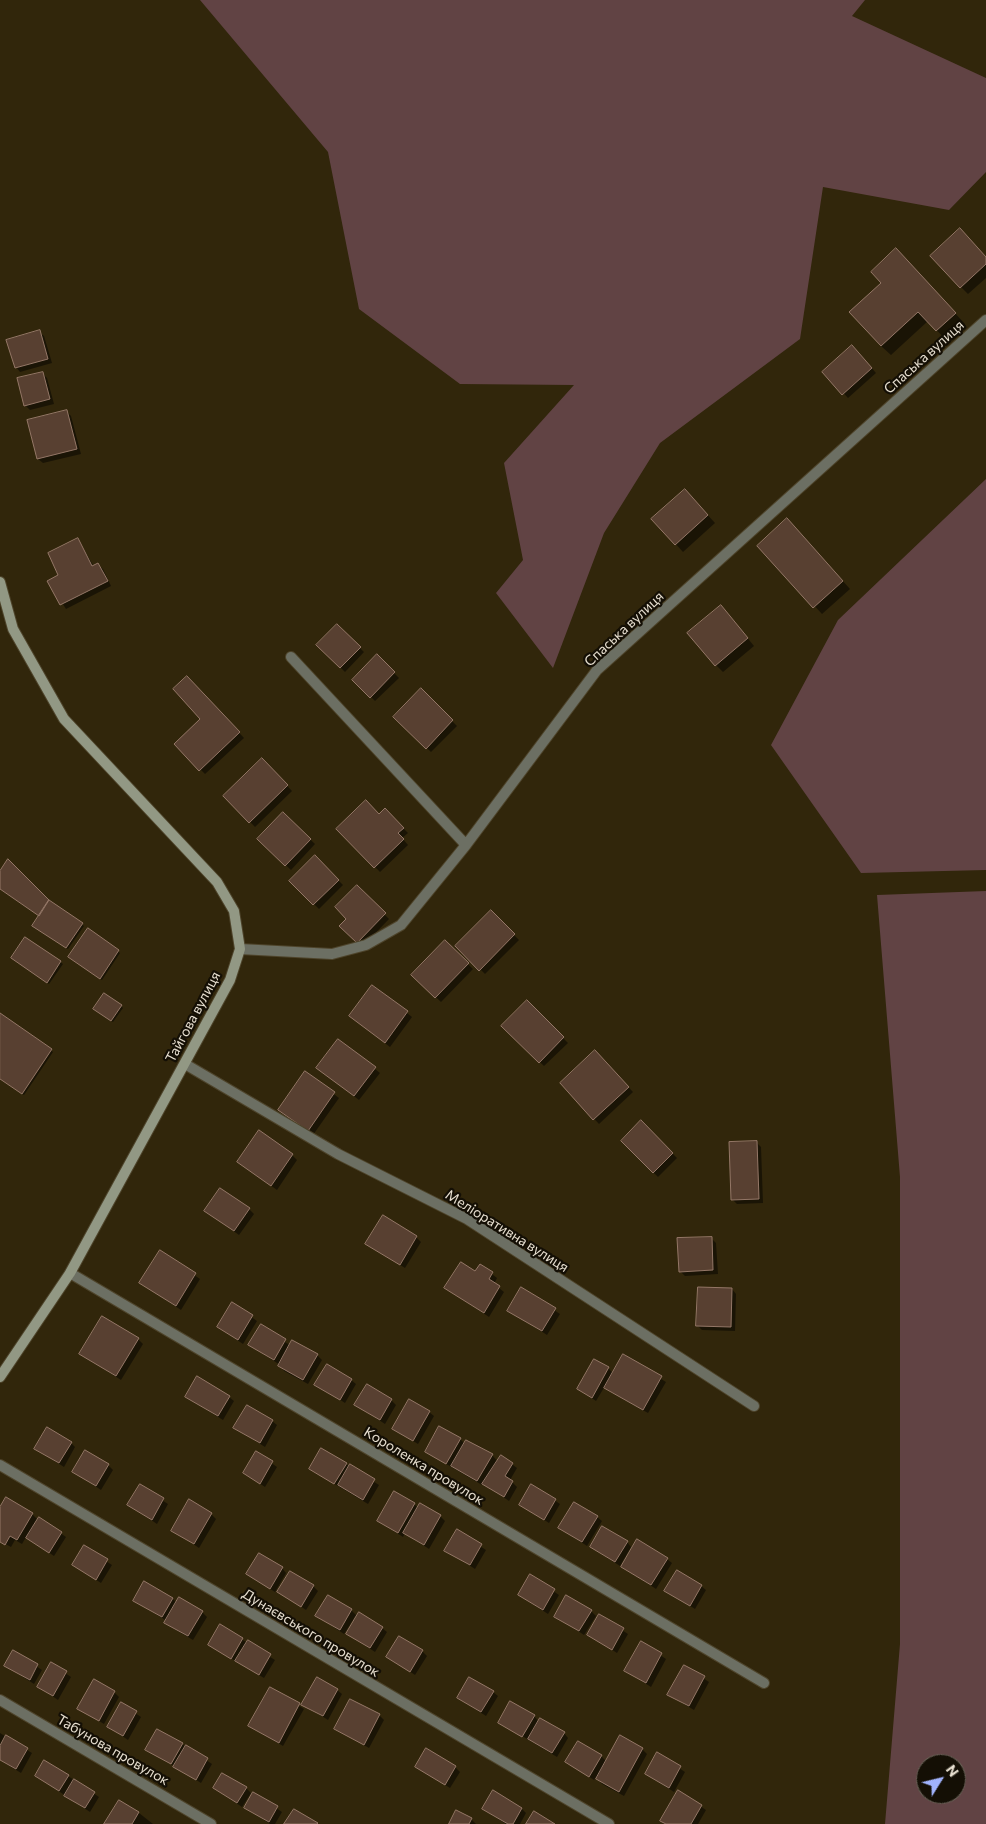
<!DOCTYPE html>
<html>
<head>
<meta charset="utf-8">
<style>
  body { margin:0 }
  #map { position:relative; width:986px; height:1824px; overflow:hidden; background:#31260b; font-family:Commissioner,sans-serif }
  canvas { display:block }
  .north { position:absolute; left:916px; top:1754px; width:50px; height:50px; box-sizing:border-box; background:#140f05; border:1px solid #686256; border-radius:50%; rotate:54deg; font-size:14px; font-weight:700; line-height:20px; text-align:center; color:#e7dfd0 }
  .north::after { content:''; display:block; margin:auto; width:18px; height:22px; background:#a1b3fd; clip-path:polygon(50% 0,100% 100%,50% 72%,0 100%) }
</style>
</head>
<body>
<div id="map">
<canvas width="986" height="1824"></canvas>
<div class="north">N</div>
</div>
<script>
const ctx = document.querySelector('canvas').getContext('2d');
ctx.lineJoin = 'round';
function fill(path, color) { ctx.fillStyle = color; ctx.fill(path, 'evenodd'); }
function strokePath(path, color, width, dash) { ctx.strokeStyle = color; ctx.lineWidth = width; ctx.lineCap = dash ? 'butt' : 'round'; ctx.setLineDash(dash || []); ctx.stroke(path); }
function write(font, color, halo, rows, align = 'center') {
  ctx.font = font + ' Commissioner,sans-serif'; ctx.lineWidth = 4.5; ctx.setLineDash([]); ctx.textBaseline = 'middle'; ctx.strokeStyle = halo; ctx.fillStyle = color; for (const [text, x, y, turn = 0] of rows) {
    ctx.save(); ctx.translate(x, y); ctx.rotate((+turn || 0) * Math.PI / 180); ctx.textAlign = isNaN(turn) ? turn : align; if (halo) ctx.strokeText(text, 0, 0); ctx.fillText(text, 0, 0); ctx.restore();
  }
}
fill(new Path2D(`
  M 200,0 L 865,0 L 852,16 L 986,78 L 986,172 L 949,210 L 823,187 L 800,339 L 660,443 L 604,533 L 553,668 L 496,593 L 523,560 L 504,463 L 574,385 L 460,384 L 359,309 L 328,152 Z
  M 986,479 L 986,870 L 861,873 L 771,745 L 838,620 Z
  M 986,891 L 986,1824 L 885,1824 L 900,1644 L 900,1177 L 877,895 ZM 926,1764 L 956,1764 L 956,1794 L 926,1794 Z`), '#614344');
fill(new Path2D(`
  M 986,258 L 986,278 L 968,294 L 961,287 Z
  M 906,260 L 965,324 L 946,340 L 928,321 L 891,355 L 881,346 Z
  M 39,332 L 44,336 L 52,363 L 20,372 L 16,367 Z
  M 857,351 L 876,373 L 848,398 L 824,372 Z
  M 42,373 L 47,378 L 54,404 L 30,410 L 25,405 Z
  M 67,412 L 71,416 L 81,454 L 43,463 L 38,459 Z
  M 692,498 L 715,523 L 683,552 L 653,519 Z
  M 794,527 L 850,589 L 822,614 L 759,546 Z
  M 78,539 L 94,567 L 98,565 L 103,569 L 111,586 L 66,609 L 49,582 L 60,576 Z
  M 728,614 L 754,646 L 723,672 L 716,665 Z
  M 337,626 L 364,652 L 345,672 L 318,645 Z
  M 377,656 L 399,678 L 375,701 L 354,680 Z
  M 187,677 L 244,738 L 205,774 L 175,744 L 202,719 Z
  M 421,690 L 457,726 L 431,752 L 395,717 Z
  M 262,760 L 292,791 L 255,827 L 225,796 Z
  M 385,810 L 408,833 L 402,838 L 408,845 L 380,872 L 338,829 L 379,816 Z
  M 283,813 L 315,844 L 291,870 L 259,839 Z
  M 315,857 L 343,885 L 319,909 L 291,881 Z
  M 0,873 L 48,901 L 84,926 L 68,949 L 36,927 L 40,916 L 0,889 Z
  M 357,887 L 389,919 L 362,947 L 341,926 L 348,919 Z
  M 491,912 L 519,940 L 485,974 L 457,946 Z
  M 88,930 L 120,953 L 102,980 L 72,959 Z
  M 26,938 L 63,964 L 49,984 L 12,958 Z
  M 445,942 L 473,969 L 441,1002 L 413,975 Z
  M 373,986 L 412,1017 L 390,1047 L 350,1016 Z
  M 527,1002 L 568,1043 L 544,1066 L 503,1026 Z
  M 121,1006 L 123,1008 L 113,1022 L 97,1011 Z
  M 0,1015 L 53,1052 L 24,1095 L 0,1078 Z
  M 339,1040 L 380,1073 L 359,1100 L 323,1072 Z
  M 595,1052 L 633,1092 L 599,1124 L 562,1084 Z
  M 306,1073 L 339,1098 L 313,1135 L 279,1110 Z
  M 641,1122 L 677,1158 L 658,1177 L 622,1141 Z
  M 756,1142 L 761,1147 L 763,1203 L 737,1204 L 732,1199 Z
  M 292,1155 L 297,1160 L 277,1190 L 238,1162 Z
  M 249,1209 L 254,1214 L 239,1235 L 206,1211 Z
  M 416,1237 L 421,1242 L 405,1268 L 367,1244 Z
  M 711,1238 L 716,1243 L 718,1274 L 685,1276 L 680,1271 Z
  M 161,1252 L 200,1279 L 181,1310 L 141,1283 Z
  M 480,1265 L 497,1278 L 494,1284 L 504,1292 L 489,1317 L 446,1288 L 476,1273 Z
  M 522,1289 L 560,1314 L 547,1335 L 509,1310 Z
  M 732,1289 L 736,1294 L 735,1331 L 702,1330 L 697,1325 Z
  M 233,1304 L 257,1321 L 243,1344 L 218,1327 Z
  M 261,1326 L 291,1346 L 317,1355 L 322,1360 L 308,1384 L 284,1371 L 280,1365 L 250,1345 Z
  M 138,1339 L 143,1344 L 121,1380 L 81,1354 Z
  M 624,1356 L 666,1382 L 648,1413 L 611,1392 L 605,1386 L 596,1401 L 579,1389 L 608,1368 L 614,1374 Z
  M 351,1380 L 356,1384 L 345,1403 L 316,1384 Z
  M 186,1397 L 229,1397 L 234,1401 L 223,1420 Z
  M 391,1400 L 396,1405 L 385,1424 L 356,1405 Z
  M 429,1412 L 434,1416 L 418,1444 L 394,1429 Z
  M 272,1421 L 277,1425 L 265,1447 L 235,1428 Z
  M 460,1439 L 465,1444 L 492,1455 L 498,1462 L 501,1456 L 517,1468 L 510,1480 L 517,1487 L 509,1501 L 483,1483 L 482,1485 L 426,1452 Z
  M 71,1443 L 75,1447 L 64,1467 L 36,1449 Z
  M 257,1453 L 277,1467 L 265,1487 L 244,1473 Z
  M 346,1464 L 379,1485 L 368,1504 L 310,1469 Z
  M 108,1465 L 113,1470 L 101,1490 L 73,1471 Z
  M 532,1485 L 560,1504 L 549,1523 L 520,1504 Z
  M 140,1486 L 168,1504 L 157,1524 L 129,1505 Z
  M 6,1499 L 32,1514 L 37,1519 L 33,1526 L 35,1527 L 40,1519 L 66,1537 L 54,1556 L 26,1537 L 22,1544 L 15,1540 L 11,1547 L 0,1541 L 0,1510 Z
  M 414,1504 L 418,1508 L 440,1516 L 445,1521 L 429,1549 L 405,1533 L 403,1537 L 378,1521 Z
  M 211,1514 L 216,1519 L 199,1548 L 173,1530 Z
  M 597,1517 L 602,1521 L 587,1546 L 560,1528 Z
  M 457,1531 L 486,1550 L 475,1569 L 446,1550 Z
  M 627,1542 L 631,1547 L 620,1566 L 591,1547 Z
  M 84,1547 L 112,1565 L 101,1583 L 73,1565 Z
  M 667,1559 L 672,1563 L 656,1589 L 623,1567 Z
  M 282,1568 L 286,1573 L 275,1592 L 247,1574 Z
  M 531,1576 L 559,1595 L 548,1614 L 519,1595 Z
  M 313,1586 L 318,1591 L 306,1610 L 279,1592 Z
  M 701,1586 L 706,1590 L 695,1609 L 666,1591 Z
  M 172,1598 L 177,1603 L 202,1612 L 207,1617 L 193,1640 L 171,1627 L 166,1623 L 167,1621 L 135,1601 Z
  M 351,1610 L 356,1615 L 344,1634 L 317,1616 Z
  M 591,1611 L 596,1616 L 584,1635 L 556,1616 Z
  M 599,1615 L 628,1634 L 617,1653 L 588,1634 Z
  M 220,1626 L 275,1660 L 264,1678 L 209,1645 Z
  M 382,1628 L 387,1632 L 375,1652 L 348,1634 Z
  M 642,1643 L 666,1659 L 651,1687 L 626,1671 Z
  M 422,1651 L 427,1656 L 415,1675 L 388,1657 Z
  M 14,1652 L 42,1670 L 34,1684 L 6,1666 Z
  M 52,1664 L 71,1677 L 58,1700 L 39,1687 Z
  M 685,1666 L 709,1682 L 694,1710 L 669,1695 Z
  M 271,1688 L 304,1709 L 283,1746 L 250,1726 Z
  M 337,1690 L 342,1694 L 328,1720 L 303,1704 Z
  M 114,1692 L 119,1697 L 104,1724 L 79,1709 Z
  M 493,1692 L 498,1696 L 486,1716 L 458,1698 Z
  M 122,1704 L 141,1717 L 128,1740 L 109,1727 Z
  M 379,1715 L 384,1720 L 369,1748 L 336,1729 Z
  M 534,1716 L 539,1722 L 564,1733 L 568,1738 L 557,1757 L 499,1722 Z
  M 0,1733 L 32,1753 L 21,1773 L 0,1760 Z
  M 182,1744 L 212,1764 L 201,1783 L 147,1749 Z
  M 642,1749 L 647,1754 L 624,1796 L 602,1784 L 596,1777 L 594,1780 L 567,1762 L 601,1756 L 607,1762 Z
  M 658,1754 L 685,1772 L 674,1792 L 646,1774 Z
  M 417,1767 L 455,1767 L 460,1772 L 450,1788 Z
  M 36,1776 L 68,1776 L 99,1797 L 90,1812 Z
  M 214,1788 L 246,1788 L 251,1793 L 242,1807 Z
  M 679,1792 L 706,1810 L 698,1824 L 665,1824 L 662,1821 Z
  M 254,1793 L 282,1812 L 275,1824 L 270,1824 L 245,1807 Z
  M 119,1801 L 139,1813 L 153,1824 L 106,1824 Z
  M 483,1809 L 522,1809 L 526,1813 L 520,1824 L 506,1824 Z
  M 471,1819 L 476,1824 L 450,1824 Z`), '#0007');
const building = new Path2D(`
  M 960,228 L 986,257 L 986,264 L 960,288 L 930,256 Z
  M 896,248 L 956,313 L 936,331 L 918,312 L 881,346 L 849,312 L 881,283 L 871,272 Z
  M 40,330 L 48,359 L 15,368 L 6,340 Z
  M 852,345 L 872,368 L 842,395 L 822,372 Z
  M 43,372 L 50,399 L 24,406 L 17,378 Z
  M 67,410 L 77,449 L 37,459 L 27,420 Z
  M 685,489 L 708,515 L 675,545 L 651,519 Z
  M 787,518 L 843,581 L 813,608 L 757,546 Z
  M 78,538 L 92,566 L 98,563 L 108,581 L 60,605 L 47,581 L 58,575 L 48,553 Z
  M 721,605 L 748,638 L 715,666 L 687,633 Z
  M 337,624 L 361,647 L 340,668 L 316,645 Z
  M 377,654 L 395,672 L 370,698 L 352,680 Z
  M 187,676 L 240,732 L 199,771 L 174,744 L 200,719 L 173,689 Z
  M 421,688 L 453,720 L 426,749 L 393,717 Z
  M 262,758 L 288,785 L 249,823 L 223,796 Z
  M 366,800 L 379,814 L 385,808 L 404,828 L 398,833 L 404,839 L 374,868 L 336,829 Z
  M 283,812 L 311,839 L 285,866 L 257,839 Z
  M 315,855 L 339,880 L 313,905 L 289,881 Z
  M 8,859 L 49,900 L 39,916 L 0,889 L 0,871 Z
  M 357,885 L 386,913 L 357,943 L 339,926 L 346,919 L 335,907 Z
  M 49,900 L 83,923 L 66,948 L 32,926 Z
  M 491,910 L 515,934 L 479,971 L 455,946 Z
  M 88,928 L 119,950 L 100,979 L 68,957 Z
  M 25,937 L 61,961 L 47,983 L 11,958 Z
  M 445,940 L 469,963 L 435,998 L 411,975 Z
  M 372,985 L 408,1011 L 385,1043 L 349,1016 Z
  M 104,993 L 122,1005 L 111,1021 L 93,1009 Z
  M 527,1000 L 564,1037 L 539,1063 L 501,1026 Z
  M 0,1013 L 52,1049 L 22,1094 L 0,1079 Z
  M 338,1039 L 376,1067 L 354,1096 L 316,1068 Z
  M 595,1050 L 629,1087 L 593,1120 L 560,1083 Z
  M 305,1071 L 335,1092 L 308,1131 L 278,1110 Z
  M 641,1120 L 673,1153 L 653,1173 L 621,1141 Z
  M 259,1130 L 293,1154 L 271,1186 L 237,1162 Z
  M 757,1141 L 759,1199 L 731,1200 L 729,1142 Z
  M 220,1188 L 250,1208 L 234,1231 L 204,1211 Z
  M 383,1215 L 417,1236 L 400,1265 L 365,1244 Z
  M 712,1237 L 713,1270 L 679,1272 L 677,1238 Z
  M 160,1250 L 196,1273 L 176,1306 L 139,1283 Z
  M 461,1262 L 475,1271 L 480,1264 L 493,1272 L 489,1279 L 500,1286 L 484,1313 L 444,1288 Z
  M 521,1287 L 556,1308 L 542,1331 L 507,1311 Z
  M 698,1287 L 732,1288 L 731,1327 L 696,1326 Z
  M 232,1302 L 253,1315 L 238,1340 L 217,1327 Z
  M 102,1316 L 139,1338 L 116,1376 L 79,1354 Z
  M 261,1324 L 286,1339 L 274,1360 L 248,1345 Z
  M 292,1340 L 318,1354 L 303,1380 L 278,1366 Z
  M 623,1354 L 662,1376 L 643,1410 L 604,1388 Z
  M 594,1359 L 609,1367 L 592,1398 L 577,1389 Z
  M 327,1364 L 352,1379 L 340,1400 L 314,1385 Z
  M 197,1376 L 230,1396 L 218,1416 L 185,1397 Z
  M 367,1384 L 392,1399 L 380,1420 L 354,1405 Z
  M 409,1399 L 430,1411 L 413,1441 L 392,1429 Z
  M 247,1405 L 273,1420 L 260,1443 L 233,1428 Z
  M 439,1426 L 461,1438 L 446,1464 L 425,1452 Z
  M 47,1427 L 72,1442 L 59,1463 L 34,1449 Z
  M 466,1440 L 493,1454 L 477,1481 L 451,1466 Z
  M 321,1448 L 347,1463 L 334,1484 L 309,1469 Z
  M 85,1450 L 109,1464 L 96,1486 L 72,1472 Z
  M 256,1451 L 273,1461 L 260,1484 L 243,1473 Z
  M 501,1455 L 513,1463 L 505,1476 L 513,1481 L 504,1497 L 482,1484 Z
  M 350,1464 L 375,1479 L 363,1500 L 338,1485 Z
  M 140,1484 L 164,1498 L 152,1520 L 127,1505 Z
  M 531,1484 L 556,1499 L 544,1520 L 519,1505 Z
  M 394,1491 L 415,1503 L 398,1533 L 377,1521 Z
  M 6,1497 L 33,1513 L 17,1540 L 10,1536 L 5,1545 L 0,1542 L 0,1507 Z
  M 189,1499 L 212,1513 L 194,1544 L 171,1531 Z
  M 574,1502 L 598,1516 L 582,1542 L 558,1528 Z
  M 420,1503 L 441,1515 L 424,1545 L 403,1533 Z
  M 39,1517 L 62,1532 L 49,1553 L 26,1538 Z
  M 602,1526 L 628,1541 L 615,1562 L 590,1547 Z
  M 457,1529 L 482,1544 L 470,1565 L 444,1551 Z
  M 637,1539 L 668,1558 L 651,1585 L 621,1567 Z
  M 84,1545 L 108,1559 L 96,1580 L 72,1565 Z
  M 259,1553 L 283,1567 L 270,1589 L 246,1574 Z
  M 677,1570 L 702,1585 L 690,1606 L 664,1591 Z
  M 290,1571 L 314,1585 L 301,1607 L 277,1592 Z
  M 530,1574 L 555,1589 L 543,1610 L 518,1595 Z
  M 144,1581 L 173,1598 L 162,1617 L 133,1601 Z
  M 328,1595 L 352,1609 L 340,1630 L 315,1616 Z
  M 566,1595 L 592,1610 L 579,1631 L 554,1617 Z
  M 179,1597 L 203,1611 L 188,1636 L 164,1623 Z
  M 359,1612 L 383,1627 L 370,1648 L 346,1634 Z
  M 599,1614 L 624,1628 L 612,1650 L 587,1635 Z
  M 220,1624 L 243,1638 L 231,1659 L 208,1645 Z
  M 399,1636 L 423,1650 L 410,1672 L 386,1657 Z
  M 248,1640 L 271,1654 L 259,1675 L 235,1661 Z
  M 641,1641 L 662,1653 L 646,1683 L 624,1671 Z
  M 13,1650 L 38,1664 L 30,1680 L 4,1666 Z
  M 51,1662 L 67,1671 L 53,1696 L 37,1687 Z
  M 684,1665 L 705,1676 L 689,1706 L 667,1695 Z
  M 317,1677 L 338,1689 L 323,1716 L 301,1705 Z
  M 469,1677 L 494,1691 L 481,1712 L 457,1698 Z
  M 94,1679 L 115,1691 L 99,1721 L 77,1709 Z
  M 270,1687 L 300,1703 L 279,1743 L 248,1726 Z
  M 350,1699 L 380,1714 L 364,1745 L 334,1729 Z
  M 510,1701 L 535,1715 L 522,1737 L 498,1723 Z
  M 121,1702 L 137,1711 L 123,1736 L 107,1727 Z
  M 540,1718 L 565,1732 L 552,1753 L 528,1739 Z
  M 157,1729 L 183,1743 L 171,1764 L 145,1750 Z
  M 6,1735 L 28,1748 L 16,1769 L 0,1760 L 0,1746 Z
  M 620,1735 L 643,1748 L 619,1792 L 596,1779 Z
  M 578,1741 L 602,1755 L 589,1777 L 565,1762 Z
  M 186,1745 L 208,1758 L 196,1780 L 173,1767 Z
  M 426,1748 L 456,1766 L 445,1785 L 415,1767 Z
  M 657,1752 L 681,1766 L 669,1788 L 645,1774 Z
  M 44,1760 L 69,1775 L 59,1791 L 35,1776 Z
  M 222,1773 L 247,1787 L 237,1803 L 213,1788 Z
  M 74,1779 L 95,1792 L 85,1808 L 64,1796 Z
  M 493,1790 L 522,1808 L 513,1824 L 508,1824 L 482,1809 Z
  M 678,1790 L 702,1805 L 691,1824 L 666,1824 L 660,1821 Z
  M 253,1792 L 278,1806 L 269,1822 L 244,1808 Z
  M 119,1800 L 139,1812 L 132,1824 L 104,1824 Z
  M 294,1809 L 318,1823 L 317,1824 L 284,1824 Z
  M 456,1810 L 472,1818 L 469,1824 L 449,1824 Z
  M 534,1811 L 555,1824 L 526,1824 Z`);
fill(building, '#584031');
strokePath(building, '#947767', 1);
const street = new Path2D(`
  M 291,657 L 466,845
  M 240,949 L 332,954 L 366,945 L 401,925 L 466,845 L 597,670 L 986,320
  M 185,1064 L 338,1154 L 467,1219 L 754,1406
  M 70,1273 L 764,1683
  M 0,1465 L 609,1824
  M 0,1700 L 211,1824`);
const secondary = new Path2D(`
  M 0,582 L 13,629 L 64,719 L 217,882 L 234,911 L 240,949 L 230,980 L 70,1273 L 0,1377`);
strokePath(street, '#4e442b', 12);
strokePath(secondary, '#4e442b', 12);
strokePath(street, '#6c6f63', 10);
strokePath(secondary, '#929884', 10);
write('14px', '#e7dfd0', '#140f05', [
  ["Спаська вулиця",924,357,-42],
  ["Спаська вулиця",624,629,-43],
  ["Тайгова вулиця",193,1017,-62],
  ["Меліоративна вулиця",507,1231,32],
  ["Короленка провулок",424,1466,31],
  ["Дунаєвського провулок",311,1633,31],
  ["Табунова провулок",113,1750,30]
]);
</script>
</body>
</html>
